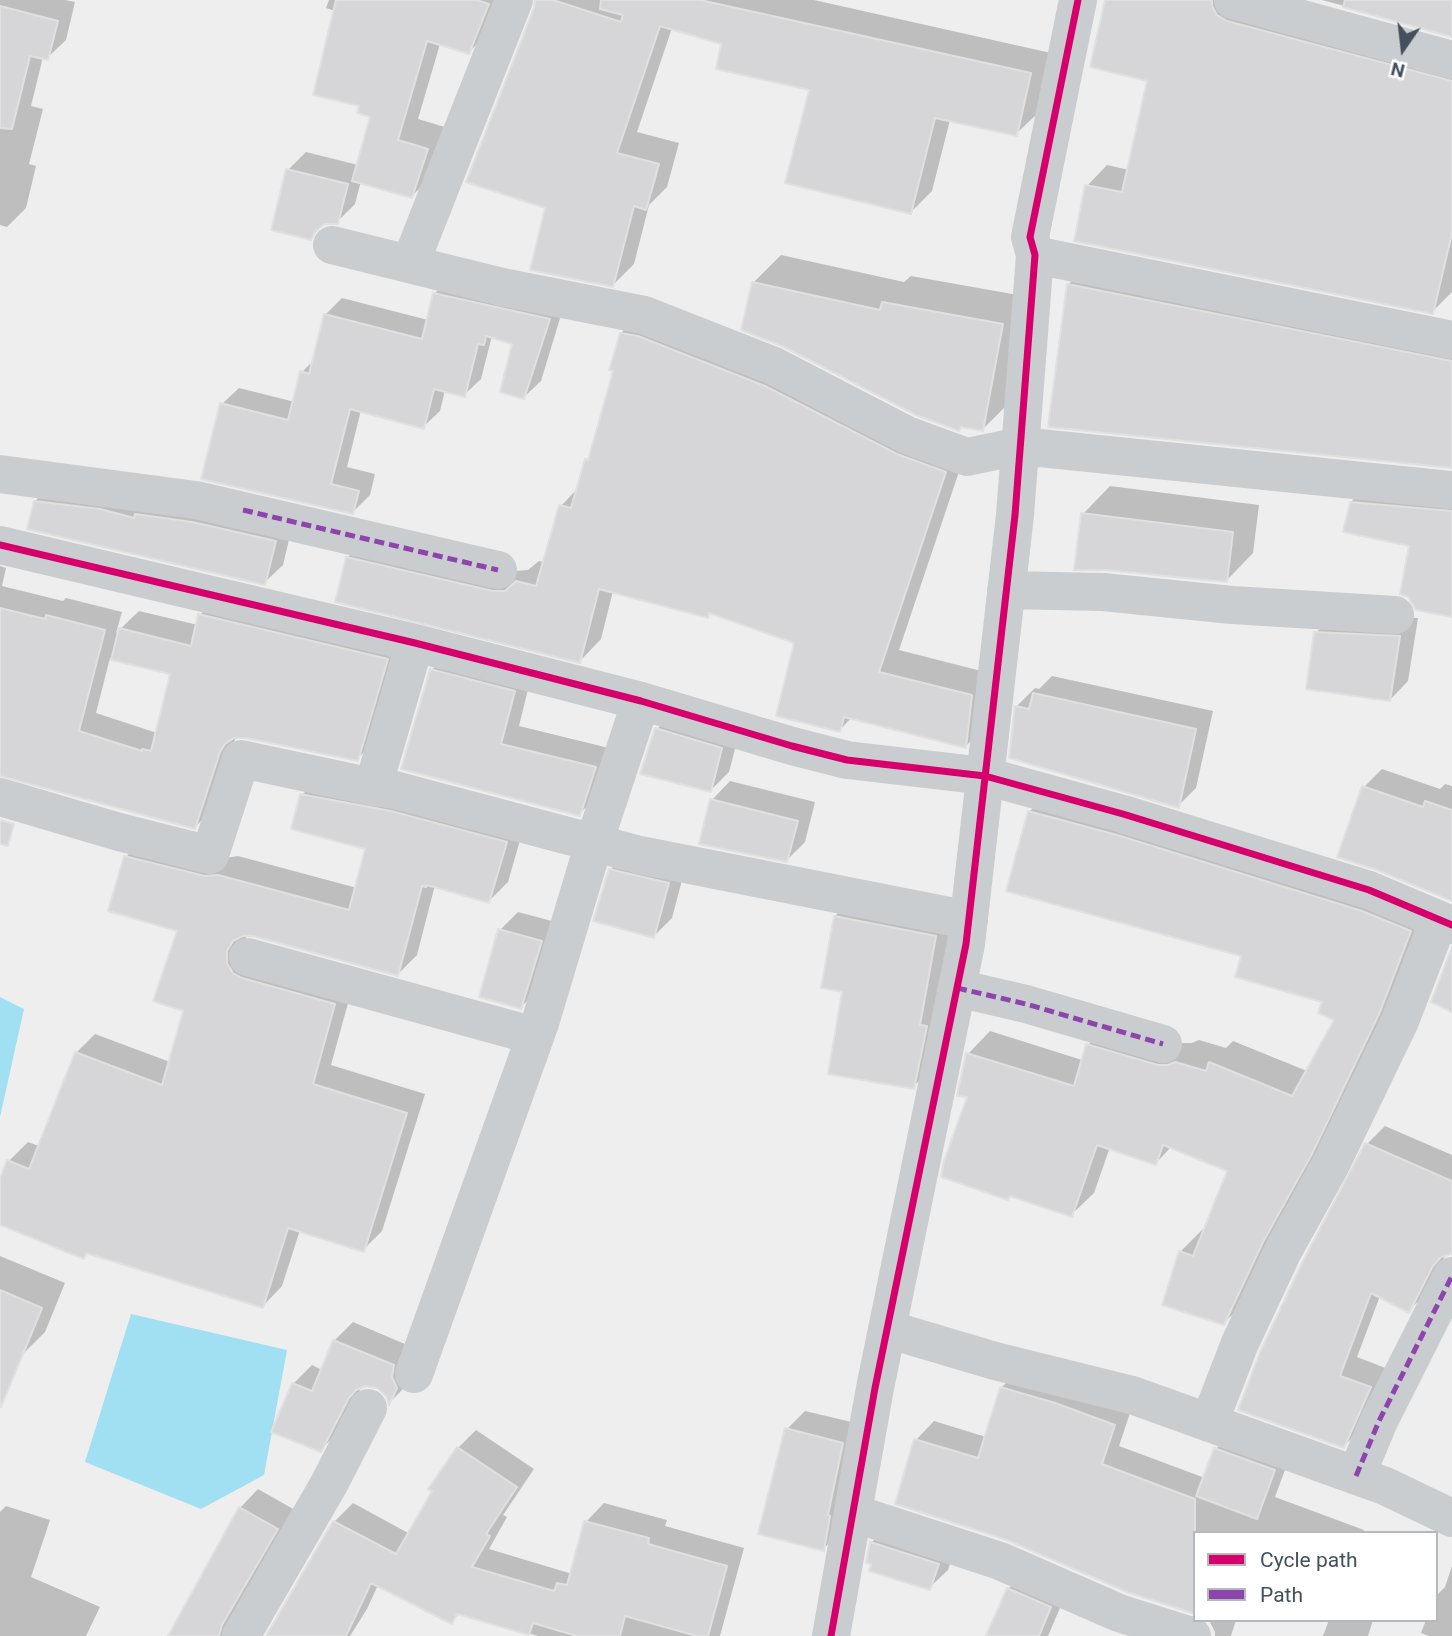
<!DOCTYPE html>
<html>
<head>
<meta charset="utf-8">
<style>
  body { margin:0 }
  #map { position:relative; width:1452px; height:1636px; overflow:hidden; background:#efeeee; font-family:Roboto,sans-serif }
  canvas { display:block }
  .legend { position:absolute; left:1193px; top:1531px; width:245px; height:91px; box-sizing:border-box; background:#fff; border:2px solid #b4b9be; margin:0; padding:9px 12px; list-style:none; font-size:21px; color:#44505d }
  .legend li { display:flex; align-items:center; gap:14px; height:35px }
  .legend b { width:35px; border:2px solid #b4b9be }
  .north { position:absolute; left:1368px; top:14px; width:70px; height:70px; -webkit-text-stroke:5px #fff; paint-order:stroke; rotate:194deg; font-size:19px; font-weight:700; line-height:28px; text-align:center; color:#44505d }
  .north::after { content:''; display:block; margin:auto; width:24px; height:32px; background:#44505d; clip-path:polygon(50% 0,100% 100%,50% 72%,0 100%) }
</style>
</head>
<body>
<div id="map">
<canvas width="1452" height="1636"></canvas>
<ul class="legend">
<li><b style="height:9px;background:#d6006c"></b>Cycle path</li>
<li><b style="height:9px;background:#8e44ad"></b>Path</li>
</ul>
<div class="north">N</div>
</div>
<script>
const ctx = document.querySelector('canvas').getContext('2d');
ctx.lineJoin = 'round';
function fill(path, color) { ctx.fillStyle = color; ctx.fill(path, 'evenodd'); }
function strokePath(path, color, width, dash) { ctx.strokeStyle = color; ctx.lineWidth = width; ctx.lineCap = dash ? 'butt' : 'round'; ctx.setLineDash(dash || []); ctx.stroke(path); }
fill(new Path2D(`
  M 0,997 L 24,1009 L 0,1117 Z
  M 131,1314 L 287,1350 L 264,1475 L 201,1509 L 85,1462 Z`), '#a1dff2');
fill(new Path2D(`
  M 0,0 L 65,0 L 75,2 L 66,40 L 47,58 L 43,57 L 31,106 L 43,109 L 29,164 L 36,166 L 26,208 L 7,227 L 0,225 Z
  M 329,0 L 502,0 L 490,31 L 469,52 L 440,44 L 418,119 L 448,128 L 433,175 L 412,196 L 361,181 L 355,204 L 337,222 L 326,222 L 310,238 L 288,170 L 306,152 L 358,165 L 372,116 L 361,105 L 335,11 L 326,8 Z
  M 536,0 L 814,0 L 1051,53 L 1038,113 L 1016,134 L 950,120 L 932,191 L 911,212 L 811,88 L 723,43 L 672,28 L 637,132 L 679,143 L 667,187 L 649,205 L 634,264 L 613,285 L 548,207 Z
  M 1107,0 L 1245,0 L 1452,57 L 1452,292 L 1432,312 L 1087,186 L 1107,165 L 1129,170 L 1149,79 Z
  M 1322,0 L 1452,0 L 1452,35 Z
  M 781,255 L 904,282 L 911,276 L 1029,297 L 1010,402 L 983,429 L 962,426 L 753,283 Z
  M 1088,264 L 1452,339 L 1452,466 L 1068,285 Z
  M 452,277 L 565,302 L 541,381 L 524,397 L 514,343 L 492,336 L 481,379 L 464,395 L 445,390 L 440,411 L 423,427 L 361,410 L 347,467 L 375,474 L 370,495 L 353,512 L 222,404 L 239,388 L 295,402 L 302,372 L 314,360 L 325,315 L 342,298 L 428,320 L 435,293 Z
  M 643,312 L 966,451 L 899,650 L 993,674 L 987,724 L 966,746 L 852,717 L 840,730 L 796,642 L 712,612 L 707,616 L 613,591 L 601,639 L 580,661 L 347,558 L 369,537 L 515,571 L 528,570 L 539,561 L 544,562 L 561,506 L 578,488 L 586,460 L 591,455 L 615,370 L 621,333 Z
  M 1371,482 L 1452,490 L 1452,616 L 1411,545 L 1351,502 Z
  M 54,483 L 293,523 L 283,565 L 264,583 L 35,501 Z
  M 1110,486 L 1259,505 L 1253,553 L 1226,581 L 1083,514 Z
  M 0,566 L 6,568 L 2,586 L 63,601 L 66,598 L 122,612 L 116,633 L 139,611 L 198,625 L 200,615 L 218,597 L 404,641 L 375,741 L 357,759 L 246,736 L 236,736 L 213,809 L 195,827 L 0,774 ZM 110,658 L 172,673 L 157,733 L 96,713 Z
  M 1334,614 L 1418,618 L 1408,681 L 1390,700 L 1316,633 Z
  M 450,652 L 532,673 L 519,726 L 613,749 L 598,796 L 579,814 L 403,768 L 432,670 Z
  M 1052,676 L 1213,711 L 1196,788 L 1178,806 L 1017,706 L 1035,688 L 1039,689 Z
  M 675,711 L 740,730 L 729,772 L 711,790 L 657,729 Z
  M 1382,769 L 1440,789 L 1445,784 L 1452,786 L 1452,899 L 1364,787 Z
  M 321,776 L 525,823 L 508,882 L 489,901 L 435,885 L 417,955 L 398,974 L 246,934 L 246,943 L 353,985 L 331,1065 L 425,1094 L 382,1231 L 363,1250 L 300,1230 L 282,1286 L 263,1306 L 88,1252 L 83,1257 L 0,1223 L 0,1182 L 9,1161 L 28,1142 L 39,1146 L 76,1053 L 95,1034 L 170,1062 L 186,1010 L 179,929 L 126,857 L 145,838 L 225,858 L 238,856 L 357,888 L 367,847 L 302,795 Z
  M 730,781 L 815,802 L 805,842 L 787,860 L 712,800 Z
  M 1052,789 L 1433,909 L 1247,1300 L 1224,1323 L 1180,1252 L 1203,1229 L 1205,1230 L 1229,1170 L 1172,1146 L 1156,1163 L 1110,1147 L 1094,1193 L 1071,1215 L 1012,1195 L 1008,1198 L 969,1096 L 968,1054 L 990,1031 L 1082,1060 L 1088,1045 L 1110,1023 L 1181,1043 L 1192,1043 L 1199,1040 L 1226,1048 L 1233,1041 L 1307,1071 L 1337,1019 L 1324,1001 L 1243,955 L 1030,811 Z
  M 629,852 L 686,865 L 672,918 L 654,936 L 610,870 Z
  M 859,893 L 959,913 L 937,1063 L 913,1087 L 844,990 L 835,916 Z
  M 518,912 L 559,923 L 539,989 L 521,1007 L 500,930 Z
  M 1385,1126 L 1452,1155 L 1452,1253 L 1446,1254 L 1427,1293 L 1408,1311 L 1380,1296 L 1357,1357 L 1388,1369 L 1362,1428 L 1344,1446 L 1240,1409 L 1367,1144 Z
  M 0,1256 L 65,1283 L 45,1332 L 20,1357 L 0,1348 Z
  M 353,1322 L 412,1347 L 407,1385 L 390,1402 L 387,1395 L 378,1387 L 362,1386 L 339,1432 L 320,1450 L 293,1384 L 312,1365 L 322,1370 L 334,1341 Z
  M 1020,1369 L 1132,1407 L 1119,1446 L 1205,1478 L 1216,1449 L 1234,1430 L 1292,1451 L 1275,1497 L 1364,1530 L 1362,1533 L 1195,1533 L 916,1440 L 934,1421 L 986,1437 L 1001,1388 Z
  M 805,1411 L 860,1424 L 842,1531 L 823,1549 L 787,1429 Z
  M 476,1430 L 534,1469 L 503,1515 L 507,1517 L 489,1549 L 569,1573 L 573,1569 L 586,1522 L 604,1503 L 667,1520 L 665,1526 L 744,1548 L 720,1636 L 538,1636 L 460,1613 L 451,1622 L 378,1585 L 367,1609 L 350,1636 L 268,1636 L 334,1522 L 353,1503 L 410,1534 L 458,1448 Z
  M 258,1489 L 295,1510 L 248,1636 L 170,1636 L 240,1508 Z
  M 6,1506 L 50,1520 L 31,1577 L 100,1607 L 86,1636 L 0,1636 L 0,1512 Z
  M 890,1524 L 956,1546 L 948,1570 L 929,1588 L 868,1561 L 872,1542 Z
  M 1452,1566 L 1452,1636 L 1429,1636 L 1421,1633 L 1426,1620 L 1436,1620 L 1436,1596 L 1445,1587 Z
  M 1026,1570 L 1068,1589 L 1048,1636 L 988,1636 L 1008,1589 Z
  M 1209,1620 L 1236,1620 L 1231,1636 L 1215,1636 L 1215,1632 Z
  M 1329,1620 L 1373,1620 L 1368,1636 L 1323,1636 Z`), '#0003');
const building = new Path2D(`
  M 336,0 L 476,0 L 489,4 L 469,54 L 427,41 L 398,140 L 428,149 L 412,198 L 352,181 L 370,117 L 357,113 L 359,106 L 313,95 Z
  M 535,0 L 553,0 L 621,22 L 623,15 L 600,9 L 601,0 L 700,0 L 1031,73 L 1017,136 L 935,118 L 911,214 L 785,183 L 809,90 L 716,69 L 721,44 L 660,26 L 617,153 L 659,164 L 646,210 L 634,206 L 613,287 L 530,270 L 545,208 L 466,182 L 534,8 Z
  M 1105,0 L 1212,0 L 1212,6 L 1217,15 L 1227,21 L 1452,81 L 1452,233 L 1433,314 L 1074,241 L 1085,185 L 1122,192 L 1147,81 L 1090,67 Z
  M 1345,0 L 1452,0 L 1452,37 L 1343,7 Z
  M 0,6 L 58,21 L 48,60 L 30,56 L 12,129 L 0,128 Z
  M 286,169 L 348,184 L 338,224 L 325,224 L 316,230 L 311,240 L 271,230 Z
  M 752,282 L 880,310 L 882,302 L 1003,324 L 983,431 L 961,427 L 959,431 L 916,415 L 784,347 L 741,330 Z
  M 1067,284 L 1452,361 L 1452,468 L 1048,427 Z
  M 433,293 L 550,319 L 524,399 L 500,392 L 512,344 L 486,336 L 484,345 L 478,344 L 465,397 L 434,389 L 424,429 L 350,409 L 331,484 L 359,491 L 353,514 L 201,479 L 220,403 L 288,420 L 300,371 L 309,374 L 324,314 L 422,339 Z
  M 620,333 L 638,336 L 765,386 L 897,454 L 946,472 L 879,672 L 972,695 L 966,748 L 844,717 L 840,732 L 776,716 L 794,643 L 709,613 L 708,618 L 599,589 L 580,663 L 335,602 L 346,557 L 493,591 L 505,591 L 516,581 L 536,586 L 559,505 L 571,508 L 585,459 L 588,460 L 613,371 L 609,370 Z
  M 34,501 L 100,509 L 134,518 L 135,514 L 192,522 L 276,541 L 265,585 L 27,529 Z
  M 1350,502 L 1452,511 L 1452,617 L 1416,610 L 1408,597 L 1400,594 L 1409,546 L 1343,532 Z
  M 1081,513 L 1233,532 L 1227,582 L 1105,570 L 1074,570 Z
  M 0,608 L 45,619 L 46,615 L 105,630 L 79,731 L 142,751 L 142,749 L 151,751 L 170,674 L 111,660 L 119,628 L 191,646 L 198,614 L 388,659 L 358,761 L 246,738 L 234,738 L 225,744 L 220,752 L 195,829 L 0,776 Z
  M 1314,632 L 1400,636 L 1390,701 L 1306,689 Z
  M 430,669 L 515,691 L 501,744 L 596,767 L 580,816 L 401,769 Z
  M 1033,693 L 1196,729 L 1179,808 L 1009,758 L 1015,706 L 1029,709 Z
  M 655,728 L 722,748 L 711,792 L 640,774 Z
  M 1362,786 L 1423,807 L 1425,801 L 1452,810 L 1452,901 L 1377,870 L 1337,857 Z
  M 300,794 L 391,811 L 507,842 L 489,903 L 427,885 L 426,887 L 422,886 L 398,976 L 253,936 L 243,936 L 233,941 L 227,951 L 227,963 L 233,973 L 242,978 L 335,1004 L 313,1084 L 407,1113 L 364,1252 L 288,1228 L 263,1308 L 86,1253 L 84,1259 L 0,1225 L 0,1178 L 7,1160 L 29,1169 L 75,1052 L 162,1085 L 183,1011 L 153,1001 L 177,931 L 108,911 L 124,856 L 205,876 L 218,875 L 349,910 L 365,849 L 291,829 Z
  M 710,799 L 798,821 L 787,862 L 699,844 Z
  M 1028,811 L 1117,835 L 1362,911 L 1411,931 L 1380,1012 L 1312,1154 L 1263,1242 L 1224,1325 L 1162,1305 L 1179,1251 L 1193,1256 L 1227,1171 L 1163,1145 L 1156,1165 L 1097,1145 L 1072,1217 L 1010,1196 L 1008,1200 L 941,1177 L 944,1161 L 967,1097 L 957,1096 L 966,1053 L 1074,1086 L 1086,1044 L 1158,1065 L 1168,1065 L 1175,1062 L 1206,1071 L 1209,1062 L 1292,1096 L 1334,1020 L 1318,1013 L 1322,1002 L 1235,977 L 1241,956 L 1006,891 Z
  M 0,820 L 14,824 L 8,846 L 0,844 Z
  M 609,869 L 669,883 L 654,938 L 593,921 Z
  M 834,916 L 936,936 L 920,1025 L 927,1026 L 914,1089 L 828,1074 L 842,992 L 821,988 Z
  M 498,929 L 542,941 L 521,1009 L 479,997 Z
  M 1452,947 L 1452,1012 L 1431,1002 Z
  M 1365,1143 L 1452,1181 L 1452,1254 L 1441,1257 L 1433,1266 L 1409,1313 L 1371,1293 L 1340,1376 L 1371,1387 L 1344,1448 L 1238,1410 L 1260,1352 L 1303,1261 Z
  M 0,1290 L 42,1308 L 1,1407 L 0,1407 Z
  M 333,1340 L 394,1365 L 392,1377 L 397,1388 L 389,1405 L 386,1396 L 377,1388 L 366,1386 L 356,1390 L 349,1398 L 321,1452 L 271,1432 L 292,1383 L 312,1391 Z
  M 1000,1387 L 1055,1403 L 1115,1425 L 1102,1464 L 1195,1499 L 1195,1614 L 1127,1592 L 1007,1540 L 895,1504 L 914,1439 L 978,1458 Z
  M 785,1428 L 843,1443 L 828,1515 L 830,1516 L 824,1551 L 758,1534 Z
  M 457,1447 L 517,1487 L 486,1534 L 490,1536 L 472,1567 L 554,1591 L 557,1583 L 567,1585 L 584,1521 L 649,1538 L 648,1544 L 727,1566 L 708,1636 L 697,1636 L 625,1616 L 620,1636 L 577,1636 L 533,1623 L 529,1635 L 457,1614 L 452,1624 L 371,1583 L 346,1636 L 266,1636 L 333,1521 L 396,1554 L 432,1491 L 428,1489 Z
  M 1214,1448 L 1275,1470 L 1257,1519 L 1196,1496 Z
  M 239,1507 L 278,1529 L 222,1625 L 219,1636 L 168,1636 Z
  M 870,1542 L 939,1564 L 930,1590 L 869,1571 L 871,1564 L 866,1563 Z
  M 1007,1588 L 1051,1607 L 1039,1636 L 986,1636 Z`);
fill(building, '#d6d6d9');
strokePath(building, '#e0e0e1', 2);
strokePath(new Path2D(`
  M 1233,0 L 1452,60
  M 332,245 L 502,287 L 644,315 L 774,366 L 907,435 L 967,457 L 1020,446 L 1452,490
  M 1035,255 L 1452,340
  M 410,264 L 514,0
  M 0,474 L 196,500 L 498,570
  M 0,545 L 415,643 L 641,701 L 792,746 L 847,760 L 985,776 L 1123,814 L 1369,890 L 1452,925
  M 1006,590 L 1103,592 L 1232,605 L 1395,615
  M 373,787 L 415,643
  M 0,797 L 119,832 L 210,855 L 241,759 L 373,787 L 395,790 L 640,855 L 969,920
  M 248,957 L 535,1036
  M 957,988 L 1026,1004 L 1163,1044
  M 887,1329 L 995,1361 L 1132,1395 L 1385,1486 L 1452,1518
  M 414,1374 L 540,1023 L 594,843 L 641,701
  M 1209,1423 L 1240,1343 L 1283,1251 L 1331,1164 L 1400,1021 L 1439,920
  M 1356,1476 L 1379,1421 L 1452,1276
  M 853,1513 L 1000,1561 L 1119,1613 L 1192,1636
  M 241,1636 L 329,1484 L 368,1408
  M 831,1636 L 875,1388 L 966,944 L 1015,515 L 1035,255 L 1030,237 L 1078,0`), '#cacdcf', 38);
strokePath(new Path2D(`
  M 243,510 L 498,570
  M 957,988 L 1026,1004 L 1163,1044
  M 1356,1476 L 1379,1421 L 1452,1276`), '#8e44ad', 5, [10, 5]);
strokePath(new Path2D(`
  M 0,545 L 415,643 L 641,701 L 792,746 L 847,760 L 985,776 L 1123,814 L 1369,890 L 1452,925
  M 831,1636 L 875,1388 L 966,944 L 1015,515 L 1035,255 L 1030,237 L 1078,0`), '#d6006c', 7);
</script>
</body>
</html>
